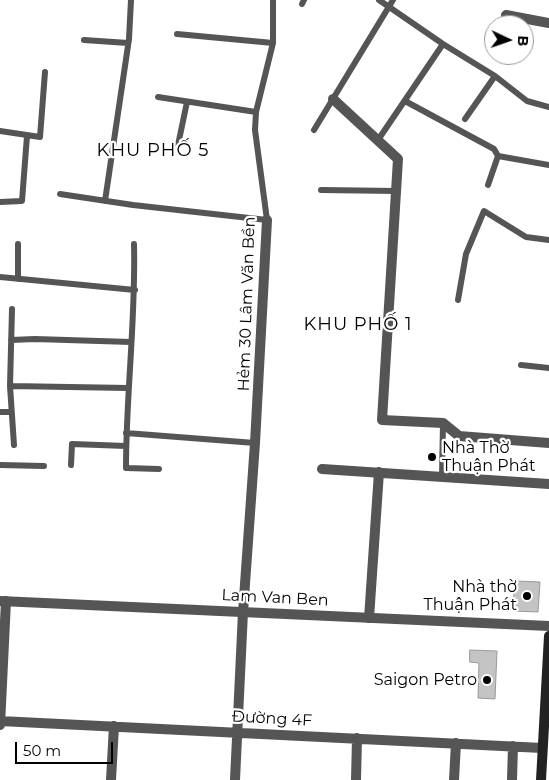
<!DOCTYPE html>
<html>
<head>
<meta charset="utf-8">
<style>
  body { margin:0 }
  #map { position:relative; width:549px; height:780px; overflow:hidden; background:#fff; font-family:Montserrat,sans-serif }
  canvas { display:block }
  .north { position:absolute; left:484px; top:15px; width:50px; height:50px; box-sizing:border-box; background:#fff; border:1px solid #999; border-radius:50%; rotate:93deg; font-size:14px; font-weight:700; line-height:20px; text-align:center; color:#000 }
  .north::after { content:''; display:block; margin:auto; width:18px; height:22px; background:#000; clip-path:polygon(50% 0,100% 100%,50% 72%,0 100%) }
  .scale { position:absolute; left:15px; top:742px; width:98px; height:22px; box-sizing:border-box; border:2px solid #000; border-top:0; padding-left:6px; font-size:15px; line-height:18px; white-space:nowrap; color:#000; -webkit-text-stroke:4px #fff; paint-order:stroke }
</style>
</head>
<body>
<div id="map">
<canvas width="549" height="780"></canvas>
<div class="north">B</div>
<div class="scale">50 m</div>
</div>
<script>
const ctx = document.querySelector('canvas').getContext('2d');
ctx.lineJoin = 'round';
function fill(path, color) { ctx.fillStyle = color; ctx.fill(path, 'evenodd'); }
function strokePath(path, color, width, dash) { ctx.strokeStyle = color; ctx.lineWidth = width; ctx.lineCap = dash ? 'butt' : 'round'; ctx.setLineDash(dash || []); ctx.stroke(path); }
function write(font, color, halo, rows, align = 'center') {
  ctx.font = font + ' Montserrat,sans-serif'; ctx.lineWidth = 4.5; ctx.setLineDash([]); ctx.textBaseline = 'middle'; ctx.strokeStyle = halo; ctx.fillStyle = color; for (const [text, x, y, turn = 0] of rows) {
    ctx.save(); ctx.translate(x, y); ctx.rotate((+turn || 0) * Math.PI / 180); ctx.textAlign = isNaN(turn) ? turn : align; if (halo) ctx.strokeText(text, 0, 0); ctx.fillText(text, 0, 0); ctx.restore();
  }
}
const building = new Path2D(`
  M 515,581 L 540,582 L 538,612 L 513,611 Z
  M 470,650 L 497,651 L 495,699 L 478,698 L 479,663 L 470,662 Z`);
fill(building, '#c4c4c4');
strokePath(building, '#999', 1);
strokePath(new Path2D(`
  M 379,0 L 443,44 L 495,76 L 527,101 L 549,107
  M 302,4 L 304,0
  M 177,34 L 273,43
  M 84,40 L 128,43
  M 158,97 L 256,112
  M 405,101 L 494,149 L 498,156 L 488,185
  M 465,119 L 495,76
  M 314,130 L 393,0
  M 0,131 L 40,137 L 45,72
  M 378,140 L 443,44
  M 178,145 L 187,102
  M 498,156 L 549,165
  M 321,190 L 396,191
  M 60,194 L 133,205 L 267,220 L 255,130 L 256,112 L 273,43 L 273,0
  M 105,201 L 129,39 L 131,0
  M 0,202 L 22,201 L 27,136
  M 134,244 C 136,319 126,393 126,468 L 159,469
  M 0,277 L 135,290
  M 18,279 L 18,244
  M 458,300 L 466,254 L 484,211 L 526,237 L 549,240
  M 12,309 L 10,386 L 14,445
  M 11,340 L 35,339 L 131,342
  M 521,365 L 549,368
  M 10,386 L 128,388
  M 0,412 L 11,412
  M 126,433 L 255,443
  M 0,465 L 44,466
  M 71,465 L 72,444 L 126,446
  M 442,476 L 443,423`), '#555', 6);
strokePath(new Path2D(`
  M 506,15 L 549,23
  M 333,99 L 398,159 L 382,420 L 443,423 L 459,436 L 549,443
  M 322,469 L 549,484
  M 369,618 L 379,472
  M 0,721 L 542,748
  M 0,725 L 6,601
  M 111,780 L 114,726
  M 235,780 L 243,612 L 255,443 L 267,220
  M 356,780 L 357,738
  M 454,780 L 456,743
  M 512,780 L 513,746`), '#555', 10);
strokePath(new Path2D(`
  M 0,601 L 549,626`), '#555', 10);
strokePath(new Path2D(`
  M 541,780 L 549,636`), '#222', 10);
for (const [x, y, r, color] of [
  [432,457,5,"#000"],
  [527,596,5,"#000"],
  [487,680,5,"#000"]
]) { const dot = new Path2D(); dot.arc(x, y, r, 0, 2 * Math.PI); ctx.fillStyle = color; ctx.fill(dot); strokePath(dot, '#fff', 2); }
write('16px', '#000', '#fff', [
  ["Hẻm 30 Lâm Văn Bền",247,304,-88],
  ["Lam Van Ben",275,598,3],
  ["Đường 4F",272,719,3]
]);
write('16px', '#000', '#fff', [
  ["Nhà Thờ",442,448,"left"],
  ["Thuận Phát",442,466,"left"],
  ["Nhà thờ",517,587],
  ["Thuận Phát",517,605],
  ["Saigon Petro",477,680]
], 'right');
ctx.letterSpacing = '1px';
write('18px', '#000', '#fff', [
  ["KHU PHỐ 5",153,151],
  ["KHU PHỐ 1",358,325]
]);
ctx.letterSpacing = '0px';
</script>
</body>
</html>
